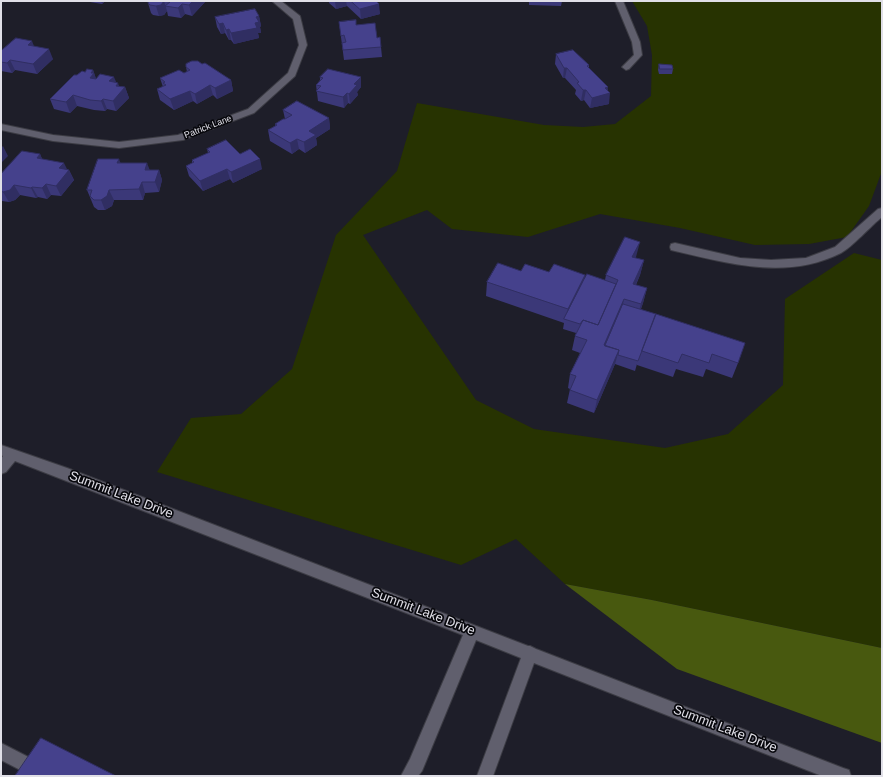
<!DOCTYPE html>
<html>
<head>
<meta charset="utf-8">
<style>
  body { margin:0 }
  #map { position:relative; width:883px; height:777px; overflow:hidden; background:#1e1e29; font-family:Helvetica,sans-serif }
  canvas { display:block }
  .frame { position:absolute; inset:0; border:2px solid #e0dfe7; pointer-events:none }
</style>
</head>
<body>
<div id="map">
<canvas width="883" height="777"></canvas>
<div class="frame"></div>
</div>
<script>
const ctx = document.querySelector('canvas').getContext('2d');
ctx.lineJoin = 'round';
function fill(path, color) { ctx.fillStyle = color; ctx.fill(path, 'evenodd'); }
function strokePath(path, color, width, dash) { ctx.strokeStyle = color; ctx.lineWidth = width; ctx.lineCap = dash ? 'butt' : 'round'; ctx.setLineDash(dash || []); ctx.stroke(path); }
function write(font, color, halo, rows, align = 'center') {
  ctx.font = font + ' Helvetica,sans-serif'; ctx.lineWidth = 3.5; ctx.setLineDash([]); ctx.textBaseline = 'middle'; ctx.strokeStyle = halo; ctx.fillStyle = color; for (const [text, x, y, turn = 0] of rows) {
    ctx.save(); ctx.translate(x, y); ctx.rotate((+turn || 0) * Math.PI / 180); ctx.textAlign = isNaN(turn) ? turn : align; if (halo) ctx.strokeText(text, 0, 0); ctx.fillText(text, 0, 0); ctx.restore();
  }
}
fill(new Path2D(`
  M 632,1 L 882,1 L 882,171 L 869,206 L 847,237 L 809,244 L 755,245 L 680,228 L 600,214 L 528,237 L 452,229 L 427,210 L 363,235 L 476,400 L 534,429 L 665,448 L 728,434 L 783,385 L 785,299 L 854,253 L 882,260 L 882,648 L 652,600 L 565,584 L 516,539 L 461,565 L 157,472 L 191,418 L 241,414 L 292,369 L 336,235 L 397,171 L 417,103 L 544,125 L 583,127 L 615,124 L 651,96 L 652,55 L 647,26 Z`), '#273301');
fill(new Path2D(`
  M 565,584 L 652,600 L 882,648 L 882,743 L 677,669 Z`), '#48590f');
const minor = new Path2D(`
  M 272,1 L 281,1 L 300,16 L 307,45 L 295,76 L 254,113 L 183,140 L 119,148 L 53,141 L 1,130 L 1,124 L 53,135 L 119,142 L 178,135 L 248,109 L 288,73 L 299,45 L 293,19 Z
  M 615,1 L 623,1 L 640,42 L 642,55 L 629,69 L 626,70 L 622,67 L 634,55 L 632,42 Z
  M 882,208 L 882,217 C 872,225 851,248 841,253 C 787,280 731,264 675,251 L 671,250 L 670,247 L 671,244 L 675,243 L 740,258 L 771,260 L 806,258 L 835,247 L 878,209 Z
  M 1,445 L 67,468 L 528,646 L 530,646 L 536,649 L 843,768 L 849,770 L 851,776 L 822,776 L 534,663 L 493,776 L 477,776 L 521,658 L 476,640 L 422,771 L 418,776 L 401,776 L 410,759 L 463,635 L 15,461 L 6,472 L 1,474 L 1,459 L 3,456 L 1,455 Z
  M 1,743 L 38,762 L 40,768 L 38,774 L 32,776 L 1,760 Z`);
strokePath(minor, '#3c3c44', 2);
fill(minor, '#605f6d');
fill(new Path2D(`
  M 90,1 L 105,1 L 102,4 L 90,2 Z
  M 149,1 L 204,1 L 205,2 L 192,16 L 185,14 L 181,18 L 168,16 L 167,11 L 164,15 L 159,16 L 153,15 L 151,13 L 148,3 L 149,2 Z
  M 329,1 L 377,1 L 380,14 L 361,19 L 347,6 L 336,9 L 329,3 Z
  M 529,1 L 562,1 L 561,6 L 529,5 Z
  M 259,16 L 261,26 L 260,27 L 261,33 L 258,33 L 259,38 L 234,44 L 231,40 L 229,40 L 225,33 L 221,34 L 217,27 L 215,17 Z
  M 339,22 L 377,38 L 381,47 L 382,57 L 344,60 Z
  M 34,46 L 53,59 L 37,74 L 15,70 L 12,73 L 1,71 L 1,51 Z
  M 556,54 L 589,65 L 589,68 L 608,90 L 609,104 L 590,108 L 584,100 L 581,101 L 575,94 L 576,90 L 565,78 L 563,78 L 555,64 Z
  M 202,64 L 231,80 L 233,91 L 217,99 L 213,95 L 197,104 L 193,101 L 174,110 L 160,100 L 157,89 L 163,87 L 160,78 L 184,73 L 187,72 L 186,67 Z
  M 659,64 L 673,69 L 672,74 L 659,74 L 658,70 Z
  M 93,70 L 96,79 L 116,83 L 119,86 L 125,87 L 129,98 L 116,111 L 107,109 L 105,111 L 94,110 L 77,106 L 70,113 L 54,109 L 50,99 L 77,75 L 85,72 Z
  M 320,77 L 361,87 L 357,92 L 358,95 L 350,104 L 348,103 L 344,108 L 318,101 L 316,85 L 320,80 Z
  M 283,110 L 329,118 L 330,129 L 316,138 L 317,145 L 305,153 L 299,149 L 292,154 L 270,141 L 268,130 L 275,126 L 275,124 L 285,119 Z
  M 207,149 L 240,154 L 262,169 L 233,183 L 230,179 L 203,191 L 189,176 L 186,166 L 192,163 L 192,160 L 208,153 Z
  M 40,154 L 42,159 L 69,170 L 74,180 L 61,196 L 51,195 L 47,199 L 38,197 L 36,198 L 20,195 L 15,200 L 9,202 L 2,201 L 1,198 L 1,174 Z
  M 121,163 L 150,170 L 159,170 L 162,180 L 159,192 L 145,193 L 143,200 L 114,200 L 112,206 L 105,210 L 98,210 L 94,207 L 87,190 Z
  M 636,258 L 644,260 L 640,275 L 636,285 L 647,288 L 643,303 L 641,309 L 738,363 L 732,378 L 706,369 L 703,377 L 676,369 L 673,377 L 637,365 L 637,364 L 635,371 L 615,364 L 594,413 L 567,403 L 570,389 L 568,388 L 570,374 L 580,353 L 572,350 L 575,336 L 576,333 L 563,329 L 564,323 L 486,296 L 487,282 L 521,271 L 585,275 L 584,279 L 605,280 L 606,275 Z`), '#3b3878');
fill(new Path2D(`
  M 101,1 L 105,1 L 102,4 Z
  M 164,1 L 167,11 L 164,15 L 159,16 L 156,6 Z
  M 193,1 L 204,1 L 205,2 L 192,16 L 189,5 Z
  M 335,1 L 346,1 L 347,6 L 336,9 Z
  M 374,1 L 377,1 L 378,4 L 379,4 L 380,14 L 361,19 L 360,9 Z
  M 182,4 L 185,14 L 181,18 L 178,8 Z
  M 259,16 L 261,26 L 260,27 L 261,33 L 258,33 L 259,38 L 234,44 L 231,33 L 255,23 L 256,17 Z
  M 223,23 L 225,33 L 221,34 L 219,24 Z
  M 1,24 L 2,31 L 1,32 Z
  M 229,29 L 231,40 L 229,40 L 226,30 Z
  M 32,41 L 36,51 L 28,45 Z
  M 49,49 L 53,59 L 37,74 L 33,64 Z
  M 10,60 L 15,70 L 12,73 L 7,63 Z
  M 564,68 L 567,68 L 565,78 L 563,78 Z
  M 93,70 L 98,84 L 90,78 L 91,73 Z
  M 114,77 L 117,84 L 118,83 L 121,92 L 125,87 L 129,98 L 116,111 L 113,101 L 109,81 Z
  M 361,77 L 361,87 L 357,92 L 358,95 L 350,104 L 349,94 L 354,84 Z
  M 231,80 L 233,91 L 217,99 L 215,88 Z
  M 210,85 L 213,95 L 197,104 L 195,94 Z
  M 608,87 L 607,94 L 610,93 L 609,104 L 590,108 L 592,98 L 605,88 Z
  M 583,90 L 586,90 L 584,100 L 581,101 Z
  M 190,91 L 193,101 L 174,110 L 170,99 Z
  M 347,93 L 348,103 L 344,108 L 343,97 Z
  M 73,95 L 77,106 L 70,113 L 66,102 Z
  M 103,99 L 107,109 L 105,111 L 101,101 Z
  M 329,118 L 330,129 L 316,138 L 317,145 L 305,153 L 304,142 L 309,131 Z
  M 297,139 L 299,149 L 292,154 L 290,143 Z
  M 3,146 L 8,156 L 1,163 L 1,148 Z
  M 40,154 L 45,165 L 37,158 Z
  M 119,159 L 123,169 L 117,163 Z
  M 260,159 L 262,169 L 233,183 L 231,172 Z
  M 64,163 L 68,171 L 69,170 L 74,180 L 61,196 L 56,186 L 59,168 Z
  M 147,163 L 151,173 L 145,170 Z
  M 227,169 L 230,179 L 203,191 L 200,181 Z
  M 159,170 L 162,180 L 159,192 L 155,182 Z
  M 142,182 L 145,193 L 143,200 L 139,189 Z
  M 46,184 L 51,195 L 47,199 L 42,188 Z
  M 14,185 L 20,195 L 15,200 L 9,202 L 3,192 Z
  M 32,187 L 38,197 L 36,198 L 31,188 Z
  M 109,190 L 114,200 L 112,206 L 105,210 L 101,200 Z
  M 640,242 L 636,257 L 629,272 L 632,257 Z
  M 644,260 L 640,275 L 629,299 L 633,284 Z
  M 585,275 L 582,289 L 566,319 L 568,309 Z
  M 647,288 L 643,303 L 637,318 L 641,304 Z
  M 624,299 L 621,314 L 605,350 L 604,345 Z
  M 619,350 L 615,364 L 594,413 L 597,400 Z`), '#302e62');
const building = new Path2D(`
  M 150,1 L 193,1 L 189,5 L 182,4 L 178,8 L 165,6 L 170,2 L 164,1 L 161,5 L 156,6 L 150,5 L 148,3 Z
  M 351,1 L 376,1 L 379,4 L 360,9 Z
  M 255,9 L 259,16 L 256,17 L 259,22 L 255,23 L 257,28 L 231,33 L 229,29 L 226,30 L 223,23 L 219,24 L 215,17 Z
  M 356,20 L 356,25 L 375,23 L 377,38 L 380,37 L 381,47 L 343,50 L 342,43 L 346,42 L 344,35 L 341,36 L 339,22 Z
  M 16,38 L 32,41 L 28,45 L 49,49 L 33,64 L 10,60 L 7,63 L 1,62 L 1,51 Z
  M 573,50 L 589,65 L 587,66 L 608,87 L 605,88 L 610,93 L 592,98 L 586,90 L 583,90 L 577,83 L 579,82 L 567,68 L 564,68 L 556,54 Z
  M 192,61 L 198,61 L 202,64 L 205,63 L 231,80 L 215,88 L 210,85 L 195,94 L 190,91 L 170,99 L 157,89 L 166,85 L 163,83 L 165,82 L 160,78 L 179,70 L 184,73 L 190,70 L 186,67 L 186,64 Z
  M 659,64 L 672,65 L 673,69 L 660,69 Z
  M 87,69 L 93,70 L 91,73 L 94,73 L 90,78 L 96,79 L 100,74 L 114,77 L 109,81 L 118,83 L 116,86 L 125,87 L 113,101 L 103,99 L 101,101 L 90,100 L 73,95 L 66,102 L 50,99 L 74,75 L 77,75 L 82,71 L 85,72 Z
  M 328,69 L 361,77 L 354,84 L 357,85 L 349,94 L 347,93 L 343,97 L 316,91 L 321,86 L 316,85 L 323,78 L 320,77 Z
  M 297,101 L 329,118 L 309,131 L 316,135 L 304,142 L 297,139 L 290,143 L 268,130 L 277,125 L 275,124 L 283,119 L 285,119 L 292,115 L 283,110 Z
  M 226,140 L 240,154 L 250,149 L 260,159 L 231,172 L 227,169 L 200,181 L 186,166 L 194,162 L 192,160 L 210,152 L 207,149 Z
  M 22,151 L 40,154 L 37,158 L 64,163 L 59,168 L 69,170 L 56,186 L 46,184 L 42,188 L 32,187 L 31,188 L 14,185 L 10,190 L 3,192 L 1,191 L 1,174 Z
  M 98,159 L 119,159 L 117,163 L 147,163 L 145,170 L 159,170 L 155,182 L 142,182 L 139,189 L 109,190 L 107,196 L 101,200 L 94,200 L 90,196 L 92,190 L 87,190 Z
  M 625,237 L 640,242 L 632,257 L 644,260 L 633,284 L 647,288 L 641,304 L 624,299 L 604,345 L 619,350 L 597,400 L 570,390 L 576,376 L 570,374 L 587,340 L 575,336 L 583,320 L 598,325 L 618,280 L 606,275 Z
  M 498,263 L 521,271 L 525,264 L 549,272 L 554,264 L 585,275 L 568,309 L 487,282 Z
  M 587,274 L 616,284 L 598,325 L 583,320 L 580,324 L 564,319 Z
  M 623,304 L 656,314 L 638,361 L 618,355 L 619,350 L 605,346 Z
  M 656,314 L 745,343 L 738,363 L 712,354 L 709,363 L 682,354 L 678,363 L 642,351 Z
  M 41,738 L 116,776 L 15,776 Z`);
fill(building, '#45418c');
strokePath(building, '#302e62', 1);
write('9px', '#e0dfe7', '#08080d', [
  ["Patrick Lane",208,127,-21]
]);
write('13px', '#e0dfe7', '#08080d', [
  ["Summit Lake Drive",121,495,21],
  ["Summit Lake Drive",423,612,21],
  ["Summit Lake Drive",725,729,21]
]);
</script>
</body>
</html>
